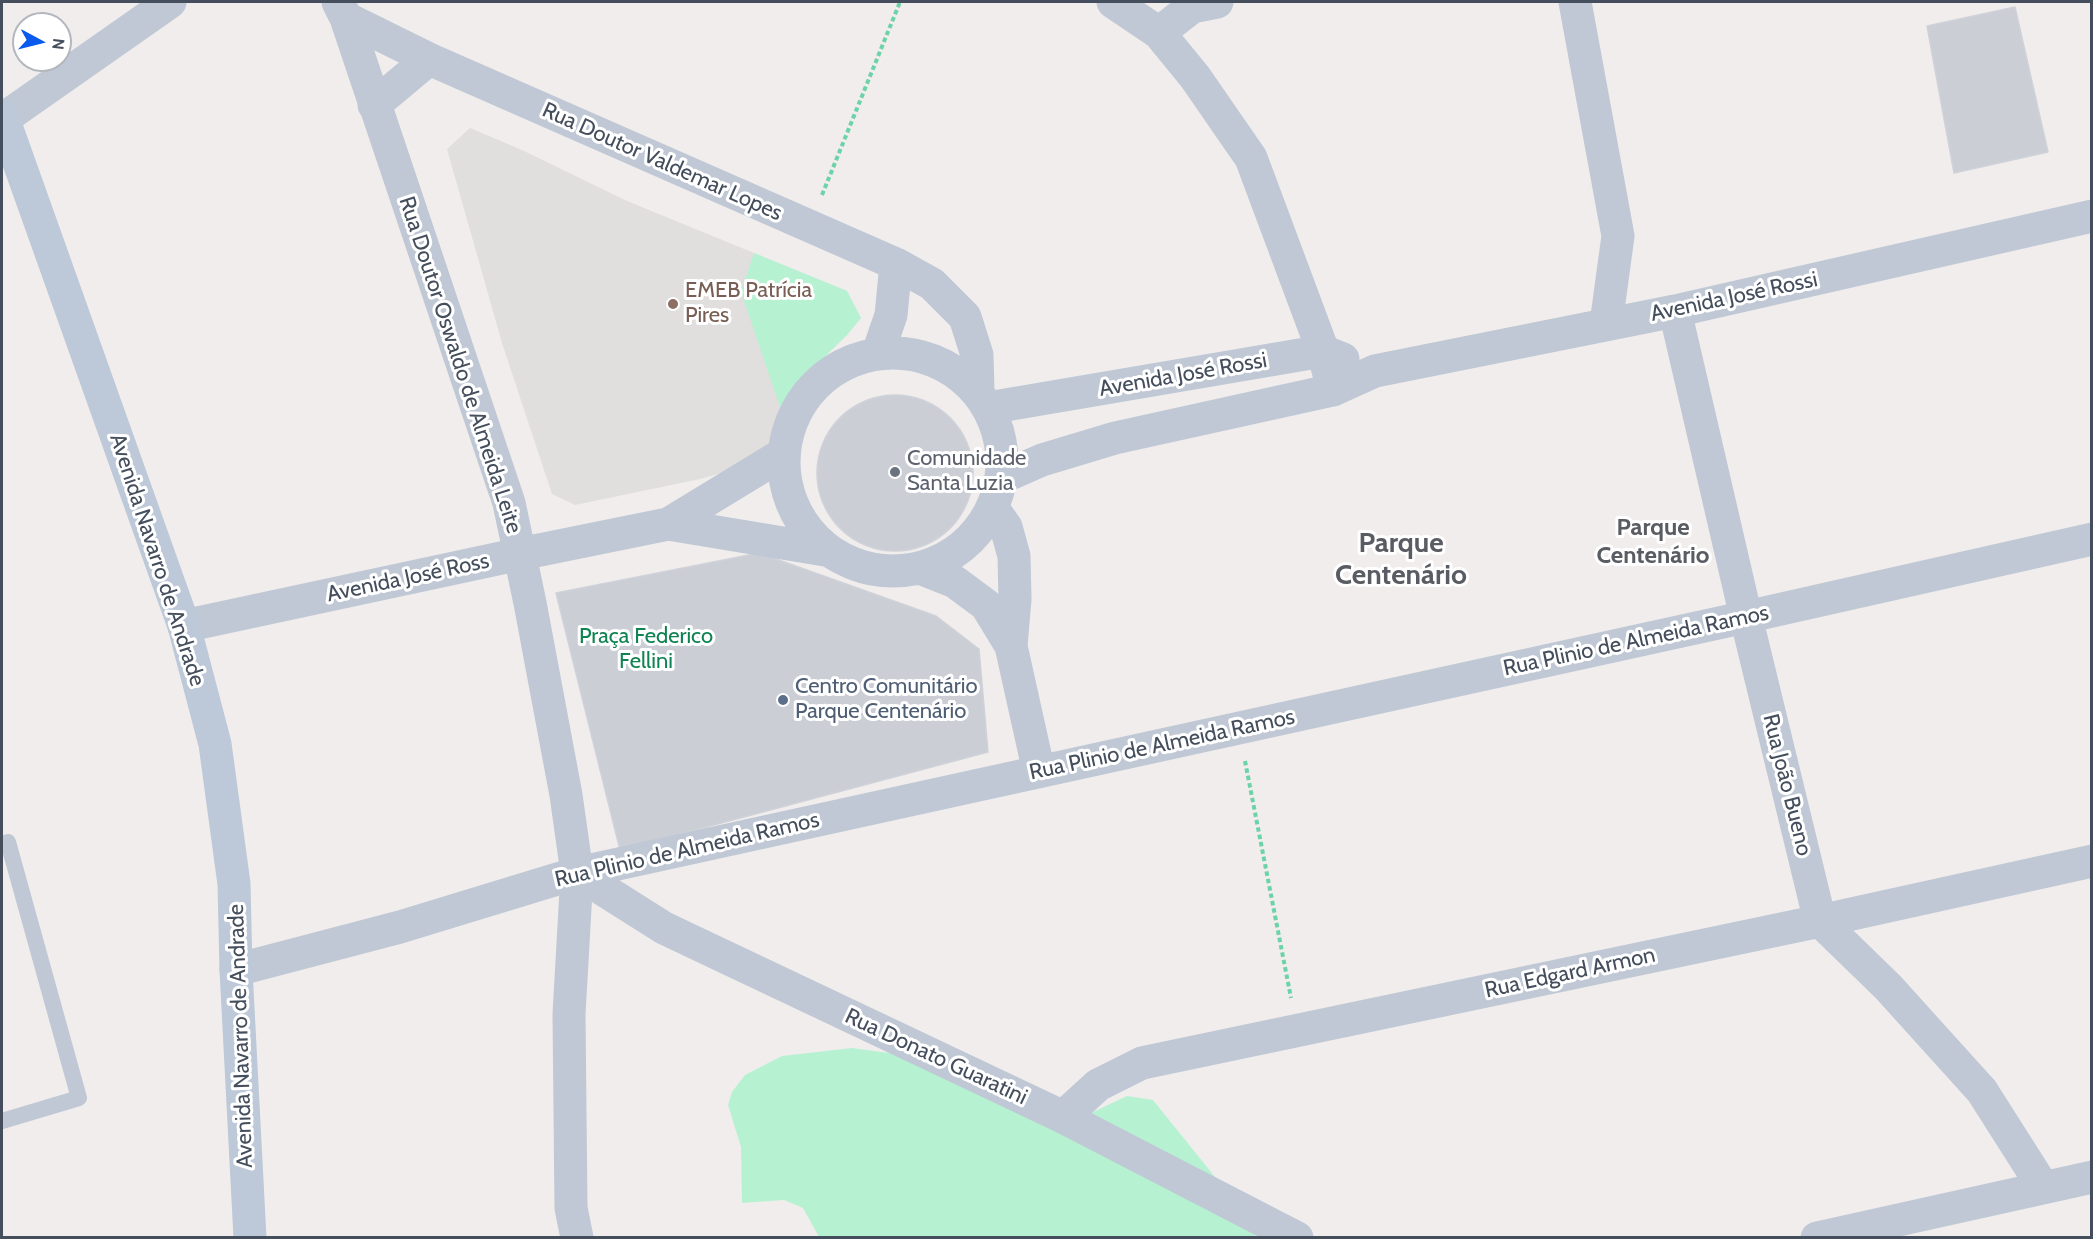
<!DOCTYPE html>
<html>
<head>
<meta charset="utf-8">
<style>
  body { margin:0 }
  #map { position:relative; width:2093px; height:1239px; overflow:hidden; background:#f0edec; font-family:Cabin,sans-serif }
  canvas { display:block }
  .frame { position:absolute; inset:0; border:3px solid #444e5c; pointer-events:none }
  .north { position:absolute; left:12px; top:12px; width:60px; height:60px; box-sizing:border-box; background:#fff; border:2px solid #b4b8be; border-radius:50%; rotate:97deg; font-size:16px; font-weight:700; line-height:24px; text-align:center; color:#444e5c }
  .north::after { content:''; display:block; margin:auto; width:21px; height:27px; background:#0a5bed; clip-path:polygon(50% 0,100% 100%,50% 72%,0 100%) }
</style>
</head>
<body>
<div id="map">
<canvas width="2093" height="1239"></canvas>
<div class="frame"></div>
<div class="north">N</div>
</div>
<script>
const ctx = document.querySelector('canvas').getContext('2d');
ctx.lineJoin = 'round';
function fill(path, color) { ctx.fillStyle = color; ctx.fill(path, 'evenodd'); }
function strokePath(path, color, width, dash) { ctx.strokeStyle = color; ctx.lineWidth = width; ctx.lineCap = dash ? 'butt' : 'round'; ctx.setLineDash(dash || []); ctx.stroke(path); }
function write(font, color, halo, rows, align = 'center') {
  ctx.font = font + ' Cabin,sans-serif'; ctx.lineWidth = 6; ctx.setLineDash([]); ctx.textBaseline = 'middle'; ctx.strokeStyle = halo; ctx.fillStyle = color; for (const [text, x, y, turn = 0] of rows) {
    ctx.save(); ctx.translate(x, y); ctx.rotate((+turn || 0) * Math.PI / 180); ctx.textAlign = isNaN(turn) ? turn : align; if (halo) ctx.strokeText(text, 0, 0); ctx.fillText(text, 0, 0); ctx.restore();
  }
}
fill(new Path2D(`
  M 470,128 L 522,150 L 627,201 L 847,291 L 861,318 L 847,335 L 810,371 L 780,407 L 775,439 L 760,458 L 740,468 L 700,479 L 575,505 L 552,494 L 502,343 L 447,149 Z`), '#e1dede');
fill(new Path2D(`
  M 754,253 L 847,291 L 861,318 L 847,335 L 810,371 L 780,407 L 741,292 Z
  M 852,1048 L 926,1058 L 1091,1113 L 1127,1096 L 1153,1100 L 1244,1213 L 1256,1237 L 819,1237 L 803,1208 L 784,1200 L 742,1203 L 741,1147 L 728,1105 L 732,1092 L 745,1075 L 782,1056 Z`), '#b6f2d2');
const building = new Path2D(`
  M 2015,7 L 2048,152 L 1954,173 L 1927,26 Z
  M817 473a78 78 0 1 1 156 0a78 78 0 1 1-156 0Z
  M 759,553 L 936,616 L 979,649 L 988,752 L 620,850 L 556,593 Z`);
fill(building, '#cbced5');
strokePath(building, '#d0d2d9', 1.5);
strokePath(new Path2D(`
  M 822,195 L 900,2
  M 1245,761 L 1291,998`), '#6cd3a8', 4, [4.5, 3]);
strokePath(new Path2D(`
  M 2,844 L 8,842 L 79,1098 L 2,1121`), '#bfc8d4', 16);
strokePath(new Path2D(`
  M 338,2 L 346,18 L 509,503 L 530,603 L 566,795 L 577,873 L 569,1014 L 571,1208 L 577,1238
  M 1113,2 L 1159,33 L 1195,77 L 1251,158 L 1323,351 L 1333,390
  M 1575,2 L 1618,236 L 1606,324
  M 346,18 L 429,59 L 896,264 L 932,284 L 965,317 L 977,355 L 978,392
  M 1159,33 L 1192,7 L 1217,2
  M 374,105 L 429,59
  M 3,119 L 170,2
  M 1675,311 L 1746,617 L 1820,921 L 1888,987 L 1982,1091 L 2043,1187
  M784 462a109 109 0 1 1 218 0a109 109 0 1 1-218 0Z
  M 878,353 L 891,315 L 896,264
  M 988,408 L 1323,351 L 1343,359
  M 1001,478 L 1042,460 L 1115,438 L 1333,390 L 1375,371 L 1675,311 L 2092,216
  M 993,509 L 1006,527 L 1014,556 L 1015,599 L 1011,646 L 1039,772
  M 668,524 L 825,550
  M 922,569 L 955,582 L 986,605 L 1011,646
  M 184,626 L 520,554 L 668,524 L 783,454
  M 577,873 L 664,928 L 1063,1117 L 1297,1238
  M 236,970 L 400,927 L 577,873 L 1746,617 L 2092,539
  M 1063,1117 L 1098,1085 L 1142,1063 L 1820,921 L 2092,861
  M 1817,1238 L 2092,1177`), '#bfc8d4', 33);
strokePath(new Path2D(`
  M 2,115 L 184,626 L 215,744 L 234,884 L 236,970 L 250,1238`), '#bdc8d8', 33);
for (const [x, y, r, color] of [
  [673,304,6,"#8d6e63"],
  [895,472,6,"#6b7280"],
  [783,700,6,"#5c6f8a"]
]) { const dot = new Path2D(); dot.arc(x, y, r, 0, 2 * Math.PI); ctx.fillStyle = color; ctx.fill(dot); strokePath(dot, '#fff', 2); }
write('22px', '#444e5c', '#fff', [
  ["Rua Doutor Valdemar Lopes",662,162,24],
  ["Avenida José Rossi",1734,297,-12],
  ["Rua Doutor Oswaldo de Almeida Leite",460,365,72],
  ["Avenida José Rossi",1183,375,-10],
  ["Avenida Navarro de Andrade",157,560,72],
  ["Avenida José Ross",408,578,-12],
  ["Rua Plinio de Almeida Ramos",1636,641,-12],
  ["Rua Plinio de Almeida Ramos",1162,745,-12],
  ["Rua João Bueno",1787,785,76],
  ["Rua Plinio de Almeida Ramos",687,850,-13],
  ["Rua Edgard Armon",1570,973,-12],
  ["Avenida Navarro de Andrade",241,1036,-92],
  ["Rua Donato Guaratini",936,1057,25]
]);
write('22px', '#785e54', '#fff', [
  ["EMEB Patrícia",685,291],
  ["Pires",685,316]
], 'left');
write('22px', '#5b616d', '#fff', [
  ["Comunidade",907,459],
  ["Santa Luzia",907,484]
], 'left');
write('22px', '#0f8352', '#fff', [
  ["Praça Federico",646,637],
  ["Fellini",646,662]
]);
write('22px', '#4e5e75', '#fff', [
  ["Centro Comunitário",795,687],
  ["Parque Centenário",795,712]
], 'left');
write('bold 24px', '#595c62', '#fff', [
  ["Parque",1653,528],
  ["Centenário",1653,556]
]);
write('bold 28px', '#595c62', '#fff', [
  ["Parque",1401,544],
  ["Centenário",1401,576]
]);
</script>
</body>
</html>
